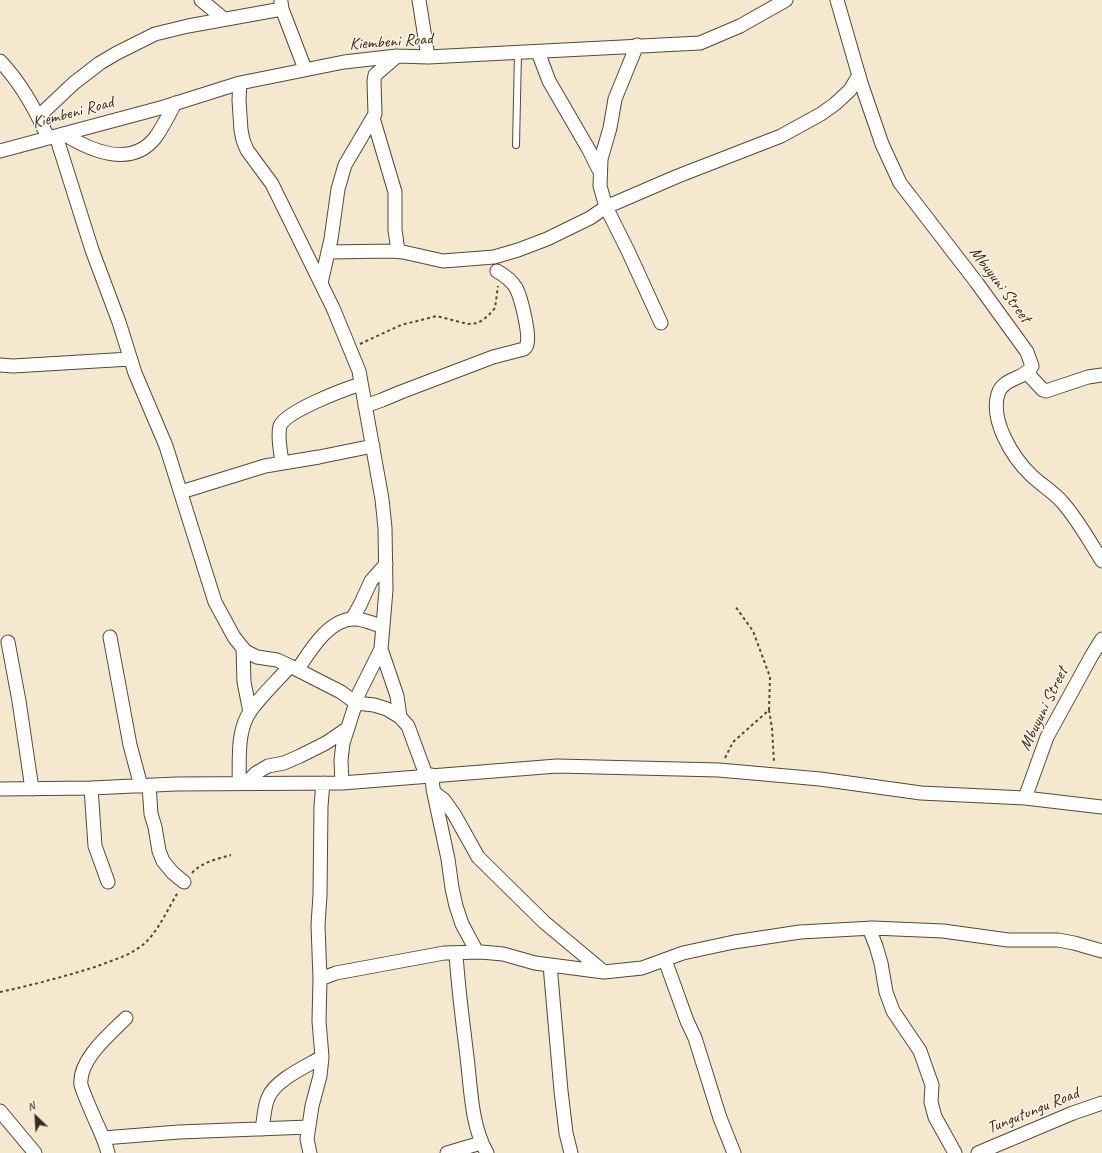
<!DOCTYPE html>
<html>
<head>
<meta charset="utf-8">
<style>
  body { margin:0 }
  #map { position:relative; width:1102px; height:1153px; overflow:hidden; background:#f4e9cf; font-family:Caveat,sans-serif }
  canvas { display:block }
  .north { position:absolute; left:16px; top:1097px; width:40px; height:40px; -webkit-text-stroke:3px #fcf5e5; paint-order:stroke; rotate:335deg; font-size:11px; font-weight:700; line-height:16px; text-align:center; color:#3b2a1e }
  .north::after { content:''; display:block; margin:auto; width:14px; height:18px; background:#3b2a1e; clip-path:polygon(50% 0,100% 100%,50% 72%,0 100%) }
</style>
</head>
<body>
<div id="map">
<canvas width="1102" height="1153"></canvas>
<div class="north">N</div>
</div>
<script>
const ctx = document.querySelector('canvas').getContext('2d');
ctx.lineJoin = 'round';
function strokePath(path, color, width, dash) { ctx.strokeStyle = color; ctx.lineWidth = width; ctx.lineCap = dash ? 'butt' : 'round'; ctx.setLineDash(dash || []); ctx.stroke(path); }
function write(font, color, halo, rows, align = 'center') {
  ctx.font = font + ' Caveat,sans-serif'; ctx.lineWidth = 3; ctx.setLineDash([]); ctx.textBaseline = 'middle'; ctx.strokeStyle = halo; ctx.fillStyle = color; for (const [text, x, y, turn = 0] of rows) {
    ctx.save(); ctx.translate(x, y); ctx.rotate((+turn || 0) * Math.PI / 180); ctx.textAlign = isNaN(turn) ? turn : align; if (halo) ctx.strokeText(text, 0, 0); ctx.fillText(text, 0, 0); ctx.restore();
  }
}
const service = new Path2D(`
  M 516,145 L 518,53`);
const minor = new Path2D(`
  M 201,0 L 224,19
  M 419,0 L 428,57
  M 837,0 L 861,83 L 882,144 L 900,183 L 977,283 L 1027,352 L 1032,366 C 1025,380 1003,377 998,394 C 990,420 1012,457 1031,475 C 1041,485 1054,492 1063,503 C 1078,520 1090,542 1102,561
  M 281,2 L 282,9 L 305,69
  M 637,45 L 615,99 L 610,128 L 601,159 L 600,186 L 606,207 L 628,251 L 661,323
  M 538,52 L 549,81 L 589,150 L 599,170
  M 0,61 C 21,83 36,110 48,138
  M 240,83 L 239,100 L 241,130 L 243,140 L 247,150 L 272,184 L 333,308 L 359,371 L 382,499 L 385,528 L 386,590 L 381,649 L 359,693 L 343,743 L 341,760 L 342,783
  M 39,116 L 74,83 L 100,63 L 117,53 L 155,34 L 188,26 L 282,9
  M 373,118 L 395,192 L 395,230 L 398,251
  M 64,134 C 91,151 131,168 155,138 C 163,127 169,115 175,103
  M 56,136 L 92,250 L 119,322 L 135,373 L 166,446 L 215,602 L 234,637 L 245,651 L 257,657 L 277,660 L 290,666 L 341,692 L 356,703 L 374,705 L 387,709 L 400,717 L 408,726 L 426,775
  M 0,151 L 164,107 L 240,83 L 344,62 L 397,56 L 428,57 L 700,43 L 740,26 L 786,0
  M 328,252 L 391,251 L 403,252 L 443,261 L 494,257 L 518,250 L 547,239 L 590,218 L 606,207 L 678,176 L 781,136 L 821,114 L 835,104 L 850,90 L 859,75
  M 321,283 L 331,239 L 338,189 L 345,165 L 375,114 L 374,81 L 375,75 L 397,56
  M 0,365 L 13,366 L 130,359
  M 1027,373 L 1043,390 L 1046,391 L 1088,377 L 1102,375
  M 365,406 L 382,400 L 401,392 L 493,357 L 524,349 C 526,347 527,346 527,344 C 530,334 521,297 516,288 C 512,281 504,275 497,271
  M 282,463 C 281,452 277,437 280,426 C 286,411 345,389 361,384
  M 181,492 L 265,466 L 319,457 L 373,446
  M 352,619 L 360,605 L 371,581 L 386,564
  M 110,637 L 130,745 L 141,786
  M 8,642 L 19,701 L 32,789
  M 243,648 L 244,682 L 250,712
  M 381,649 L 397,696 L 400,717
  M 298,669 C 310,651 329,618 355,619 C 364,619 373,624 382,626
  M 432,775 L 433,789 L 436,794 L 444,800 L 454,814 L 478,857 L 544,922 L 604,972
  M 239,783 C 240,760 236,731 251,710 C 262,695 278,680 290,666
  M 246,783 L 256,773 L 268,766 L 284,763 L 300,756 L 326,743 L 348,728
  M 149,785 L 151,814 L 155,827 L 159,851 L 163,861 L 173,873 L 184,882
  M 91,788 L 95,846 L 108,882
  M 0,789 L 91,788 L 176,784 L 342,783 L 557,766 L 719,770 L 820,779 L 921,793 L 1025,798 L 1102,807
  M 433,789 L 448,859 L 452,888 L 456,906 L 462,924 L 477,952
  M 1025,798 L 1047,737 L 1092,655 L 1102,639
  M 869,928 L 876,946 L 881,963 L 886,992 L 893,1011 L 920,1051 L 932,1085 L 931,1102 L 935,1117 L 955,1153
  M 456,953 C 458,988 463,1023 467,1057 C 471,1089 471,1125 487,1153
  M 665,960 L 687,1021 L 695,1038 L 720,1118 L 734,1153
  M 550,965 L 561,1091 L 566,1133 L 571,1153
  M 320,979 L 336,973 L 444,953 L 481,952 L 503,954 L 535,963 L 604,972 L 642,968 L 683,953 L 734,942 L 800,932 L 873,928 L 943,931 L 1008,940 L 1058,940 L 1074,943 L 1102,951
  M 0,1111 L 35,1153
  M 262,1129 C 264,1119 264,1107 268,1098 C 275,1080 305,1067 322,1057
  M 103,1138 L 179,1132 L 309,1127
  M 108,1153 C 104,1137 96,1123 90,1108 C 87,1101 83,1092 81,1085 C 78,1060 110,1034 126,1018
  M 310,1153 L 307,1139 L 312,1106 L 320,1076 L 322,1057 L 319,1021 L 320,979 L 318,925 L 320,895 L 321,806 L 323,783
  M 447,1153 L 481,1143
  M 978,1153 L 1073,1113 L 1102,1103`);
strokePath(service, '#574739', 8);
strokePath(minor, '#574739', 15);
strokePath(new Path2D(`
  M 360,344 L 401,325 L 437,316 L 468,324 L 478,323 L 488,316 L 495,308 L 498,286
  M 769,710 L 772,728 L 774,762
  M 725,758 L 733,742 L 769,710 L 770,677 L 753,631 L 735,606
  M 192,873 C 202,862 217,859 231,855
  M 0,992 C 33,985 66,976 98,966 C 115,959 133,955 147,941 C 159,929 169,907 178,892`), '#574739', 2, [3, 3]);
strokePath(service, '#fff', 6);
strokePath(minor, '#fff', 13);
write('17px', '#3b2a1e', '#fcf5e5', [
  ["Kiembeni Road",391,42,-4],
  ["Kiembeni Road",73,113,-15],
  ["Mbuyuni Street",1000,285,53],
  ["Mbuyuni Street",1044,709,-64],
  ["Tungutungu Road",1033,1111,-22]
]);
</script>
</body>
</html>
